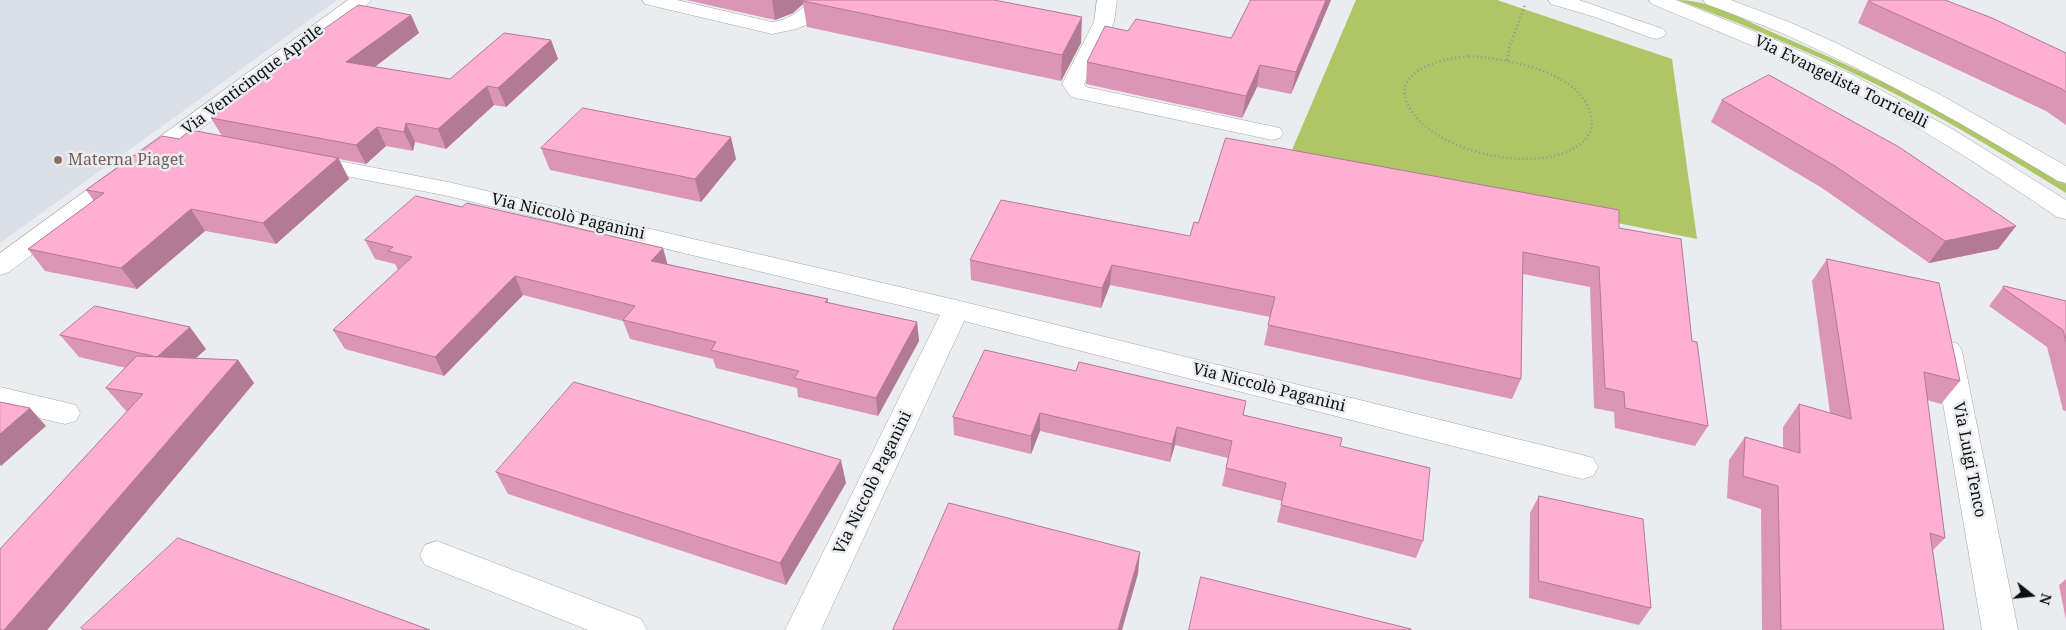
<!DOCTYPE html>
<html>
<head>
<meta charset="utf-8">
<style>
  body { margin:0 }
  #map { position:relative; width:2066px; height:630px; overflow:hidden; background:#eaecf0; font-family:"Noto Serif",serif }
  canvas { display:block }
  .north { position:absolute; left:2006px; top:570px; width:50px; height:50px; -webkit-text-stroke:4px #eaecf0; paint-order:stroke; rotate:106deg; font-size:14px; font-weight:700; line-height:20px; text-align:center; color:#0e0f10 }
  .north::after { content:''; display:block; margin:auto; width:18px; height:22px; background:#0e0f10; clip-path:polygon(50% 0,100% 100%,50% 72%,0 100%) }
</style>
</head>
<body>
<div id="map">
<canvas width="2066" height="630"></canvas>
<div class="north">N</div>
</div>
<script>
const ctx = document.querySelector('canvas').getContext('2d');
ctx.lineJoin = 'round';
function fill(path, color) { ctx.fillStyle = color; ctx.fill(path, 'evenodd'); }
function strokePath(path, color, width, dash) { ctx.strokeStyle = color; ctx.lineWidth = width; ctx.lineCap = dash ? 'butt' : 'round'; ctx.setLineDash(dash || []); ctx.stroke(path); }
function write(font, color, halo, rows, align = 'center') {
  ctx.font = font + ' "Noto Serif",serif'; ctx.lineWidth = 5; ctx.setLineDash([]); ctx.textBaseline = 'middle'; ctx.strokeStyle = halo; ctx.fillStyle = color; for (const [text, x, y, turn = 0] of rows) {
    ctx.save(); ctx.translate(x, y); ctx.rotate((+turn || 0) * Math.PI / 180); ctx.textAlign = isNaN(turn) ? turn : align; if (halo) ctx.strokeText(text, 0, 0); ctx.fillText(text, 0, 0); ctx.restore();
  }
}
fill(new Path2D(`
  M 0,0 L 337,0 L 0,243 Z`), '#d9e0ea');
fill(new Path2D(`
  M 1356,0 L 1497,0 L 1672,59 L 1697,239 L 1289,157 Z
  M 1678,0 C 1711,0 1744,20 1774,33 C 1847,64 1920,98 1988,137 C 2015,152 2040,168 2066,184 L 2066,193 C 2013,160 1960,128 1905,99 C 1832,61 1755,29 1678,0 Z`), '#afc667');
const minor = new Path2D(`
  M 348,0 L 371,0 L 368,4 L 9,272 L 0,275 L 0,253 Z
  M 642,0 L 677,0 L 772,22 C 789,20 799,11 812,0 L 833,0 L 808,24 L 796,29 L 772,34 L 645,4 Z
  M 1097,0 L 1117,0 L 1114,22 L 1084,84 L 1086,87 L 1280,128 L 1283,133 L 1280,138 L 1272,140 L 1071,97 L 1062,84 L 1094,22 Z
  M 1548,0 L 1579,0 L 1663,29 L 1666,33 L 1663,37 L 1656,39 L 1649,37 L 1595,17 L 1551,4 Z
  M 1649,0 L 1676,0 L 1773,39 L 1853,75 L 1954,130 L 2066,200 L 2066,219 L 2057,217 C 1986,169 1914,122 1836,84 C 1776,54 1714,30 1652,4 Z
  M 1703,0 L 1731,0 L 1789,22 L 1834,42 L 1939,94 L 2066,166 L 2066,183 L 2058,181 C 1969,127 1879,76 1784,34 C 1758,23 1732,14 1706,4 Z
  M 308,155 L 448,182 L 956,300 L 1582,455 L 1593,458 L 1598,467 L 1593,476 L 1582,479 L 964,321 L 821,630 L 785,630 L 940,315 L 448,196 L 300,167 L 296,162 L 300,157 Z
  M 1948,341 L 1958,344 L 1962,351 L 2018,630 L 1982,630 L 1934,351 L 1938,344 Z
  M 0,387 L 76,405 L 80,413 L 76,421 L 65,424 L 0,409 Z
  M 437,541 L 641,619 L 647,630 L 588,630 L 425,565 L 420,555 L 425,545 Z`);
strokePath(minor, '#a4a7aa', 1);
strokePath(new Path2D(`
  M 1469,56 C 1506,59 1581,70 1591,116 C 1594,127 1589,138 1579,145 C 1538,176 1428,152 1407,103 C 1393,67 1446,59 1469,56 Z
  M 1507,60 L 1510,45 L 1525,5`), '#919396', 2.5, [1, 3]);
fill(minor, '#fff');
fill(new Path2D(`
  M 686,0 L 994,0 L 1081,43 L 1061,81 L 807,27 L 803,4 L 793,13 L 775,20 Z
  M 1251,0 L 1331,0 L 1291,94 L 1257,87 L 1242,118 L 1086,84 L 1087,62 L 1128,31 L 1231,38 Z
  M 1868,0 L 1945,0 L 2066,53 L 2066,125 L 2046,111 L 1858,23 Z
  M 411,15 L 419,33 L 375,67 L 450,79 L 551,40 L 558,59 L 506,107 L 494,105 L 446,149 L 415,142 L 413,151 L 386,146 L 366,164 L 339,159 L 349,179 L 276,244 L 205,231 L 137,289 L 45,271 L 28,249 L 94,201 L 86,190 L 179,139 L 222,136 L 211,118 L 307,47 L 304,43 Z
  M 1722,100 L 2016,226 L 1998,249 L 1929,263 L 1822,188 L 1711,122 Z
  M 541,148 L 736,159 L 701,202 L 550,170 Z
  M 1198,223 L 1619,228 L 1692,341 L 1708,426 L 1695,446 L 1615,428 L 1614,412 L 1594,408 L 1590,287 L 1523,274 L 1521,379 L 1512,399 L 1264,345 L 1270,317 L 1110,285 L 1101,308 L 971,280 L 970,260 L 1190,236 Z
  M 365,240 L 668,264 L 828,299 L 828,303 L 917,322 L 919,341 L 878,416 L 798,397 L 797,388 L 716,368 L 713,359 L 630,339 L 623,321 L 523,295 L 444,376 L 345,349 L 333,330 L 398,270 L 395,264 L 375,259 Z
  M 1827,259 L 1960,381 L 1941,404 L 1927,400 L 1945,538 L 1933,550 L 1944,630 L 1762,630 L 1761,509 L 1727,498 L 1729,460 L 1745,437 L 1783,448 L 1783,427 L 1799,404 L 1830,413 L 1812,281 Z
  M 2004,286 L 2066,301 L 2066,411 L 2063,410 L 2047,347 L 1989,306 Z
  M 60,335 L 206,349 L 196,358 L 238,360 L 254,383 L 47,630 L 0,630 L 127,411 L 126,411 L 106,388 L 126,368 L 79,357 Z
  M 1076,371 L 1246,401 L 1243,415 L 1340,446 L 1423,541 L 1416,558 L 1277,522 L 1282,501 L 1222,486 L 1228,458 L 1175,445 L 1170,462 L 1040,431 L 1031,454 L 954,435 L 953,417 Z
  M 496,472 L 846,483 L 786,585 L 508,494 Z
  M 1539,496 L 1651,608 L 1639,625 L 1529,598 L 1530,513 Z
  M 2066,579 L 2066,620 L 2059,585 Z`), '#db96b5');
fill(new Path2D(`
  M 772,0 L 809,0 L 803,1 L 803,4 L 793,13 L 775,20 Z
  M 1326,0 L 1331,0 L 1291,94 L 1296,72 Z
  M 411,15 L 419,33 L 356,81 L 346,62 Z
  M 1082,17 L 1081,43 L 1061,81 L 1062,55 Z
  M 551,40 L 558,59 L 506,107 L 498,88 Z
  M 1260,65 L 1257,87 L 1242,118 L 1246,96 Z
  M 487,86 L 494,105 L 446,149 L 438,129 Z
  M 406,123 L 415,142 L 413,151 L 404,132 Z
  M 377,127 L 386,146 L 366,164 L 356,145 Z
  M 731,137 L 736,159 L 701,202 L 695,179 Z
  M 338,158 L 349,179 L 276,244 L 263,223 Z
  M 191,209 L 205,231 L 137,289 L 121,268 Z
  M 2016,226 L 1998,249 L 1929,263 L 1945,241 Z
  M 663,248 L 668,266 L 651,261 Z
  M 1112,265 L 1110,285 L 1101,308 L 1102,288 Z
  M 515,276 L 523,295 L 444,376 L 435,357 Z
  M 917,322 L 919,341 L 878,416 L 876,398 Z
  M 190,327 L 206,349 L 173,379 L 156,357 Z
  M 238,360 L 254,383 L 47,630 L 4,630 Z
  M 30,408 L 46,426 L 1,466 L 0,464 L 0,434 Z
  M 1040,413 L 1040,431 L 1031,454 L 1031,436 Z
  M 1177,427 L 1175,445 L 1170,462 L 1172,444 Z
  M 841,460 L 846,483 L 786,585 L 780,563 Z
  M 1140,552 L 1138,574 L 1122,630 L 1118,630 Z`), '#b27a93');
const building = new Path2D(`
  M 803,0 L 994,0 L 1082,17 L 1062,55 L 803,1 Z
  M 1251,0 L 1326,0 L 1296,72 L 1260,65 L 1246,96 L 1087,62 L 1105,26 L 1128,31 L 1136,19 L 1231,38 Z
  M 1871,0 L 1945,0 L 1992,18 L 2066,53 L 2066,92 L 2062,89 L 1870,2 Z
  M 359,5 L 411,15 L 346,62 L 450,79 L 504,33 L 551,40 L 498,88 L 487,86 L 438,129 L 406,123 L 404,132 L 377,127 L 356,145 L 211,118 L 311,44 L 304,43 Z
  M 1769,75 L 1899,147 L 2016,226 L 1945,241 L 1835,166 L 1722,100 Z
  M 583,108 L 731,137 L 695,179 L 541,148 Z
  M 191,130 L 338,158 L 263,223 L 191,209 L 121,268 L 28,249 L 104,193 L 86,190 L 162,136 L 179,139 Z
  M 1226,138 L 1619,210 L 1619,228 L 1681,239 L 1692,341 L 1697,342 L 1708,426 L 1625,408 L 1624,392 L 1605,388 L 1599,267 L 1523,252 L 1521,379 L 1268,325 L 1275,297 L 1112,265 L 1102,288 L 970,260 L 1001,200 L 1190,236 L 1194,222 L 1198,223 Z
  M 416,196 L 462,207 L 467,203 L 663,248 L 651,261 L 828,299 L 825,302 L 917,322 L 876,398 L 794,378 L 799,371 L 711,350 L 716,342 L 623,320 L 635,306 L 515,276 L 435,357 L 333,330 L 412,257 L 388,251 L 393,247 L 365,240 Z
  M 1827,259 L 1939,283 L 1960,381 L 1924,372 L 1945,538 L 1930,533 L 1944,630 L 1781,630 L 1778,486 L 1743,476 L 1745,437 L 1800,453 L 1799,404 L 1851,419 Z
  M 2004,286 L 2066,301 L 2066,342 L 2063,330 L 2003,288 Z
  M 95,306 L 190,327 L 157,357 L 153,356 L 60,335 Z
  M 985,350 L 1076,371 L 1079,362 L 1246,401 L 1243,415 L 1342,438 L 1340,446 L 1430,468 L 1423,541 L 1281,505 L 1286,483 L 1226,468 L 1232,441 L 1177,427 L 1172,444 L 1040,413 L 1031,436 L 953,417 Z
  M 137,356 L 238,360 L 4,630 L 0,630 L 0,549 L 143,394 L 106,388 Z
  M 574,382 L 841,460 L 780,563 L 496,472 Z
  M 0,402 L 30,408 L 0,434 Z
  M 1539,496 L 1643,519 L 1651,608 L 1539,581 Z
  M 949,503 L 1140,552 L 1118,630 L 893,630 Z
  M 178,538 L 430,630 L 85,630 L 81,628 Z
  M 1201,577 L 1411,629 L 1411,630 L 1189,630 Z`);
fill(building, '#ffafd2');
strokePath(building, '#b27a93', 1);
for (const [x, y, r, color] of [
  [58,160,5,"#8d6e63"]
]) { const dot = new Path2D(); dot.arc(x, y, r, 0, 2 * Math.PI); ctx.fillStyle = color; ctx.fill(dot); strokePath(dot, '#eaecf0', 2); }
write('16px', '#0e0f10', '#eaecf0', [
  ["Via Venticinque Aprile",253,80,-37],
  ["Via Evangelista Torricelli",1841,82,26],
  ["Via Niccolò Paganini",568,217,13],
  ["Via Niccolò Paganini",1269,388,14],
  ["Via Luigi Tenco",1969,460,79],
  ["Via Niccolò Paganini",873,483,-64]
]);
write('16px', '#785e54', '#eaecf0', [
  ["Materna Piaget",68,160]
], 'left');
</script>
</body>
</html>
